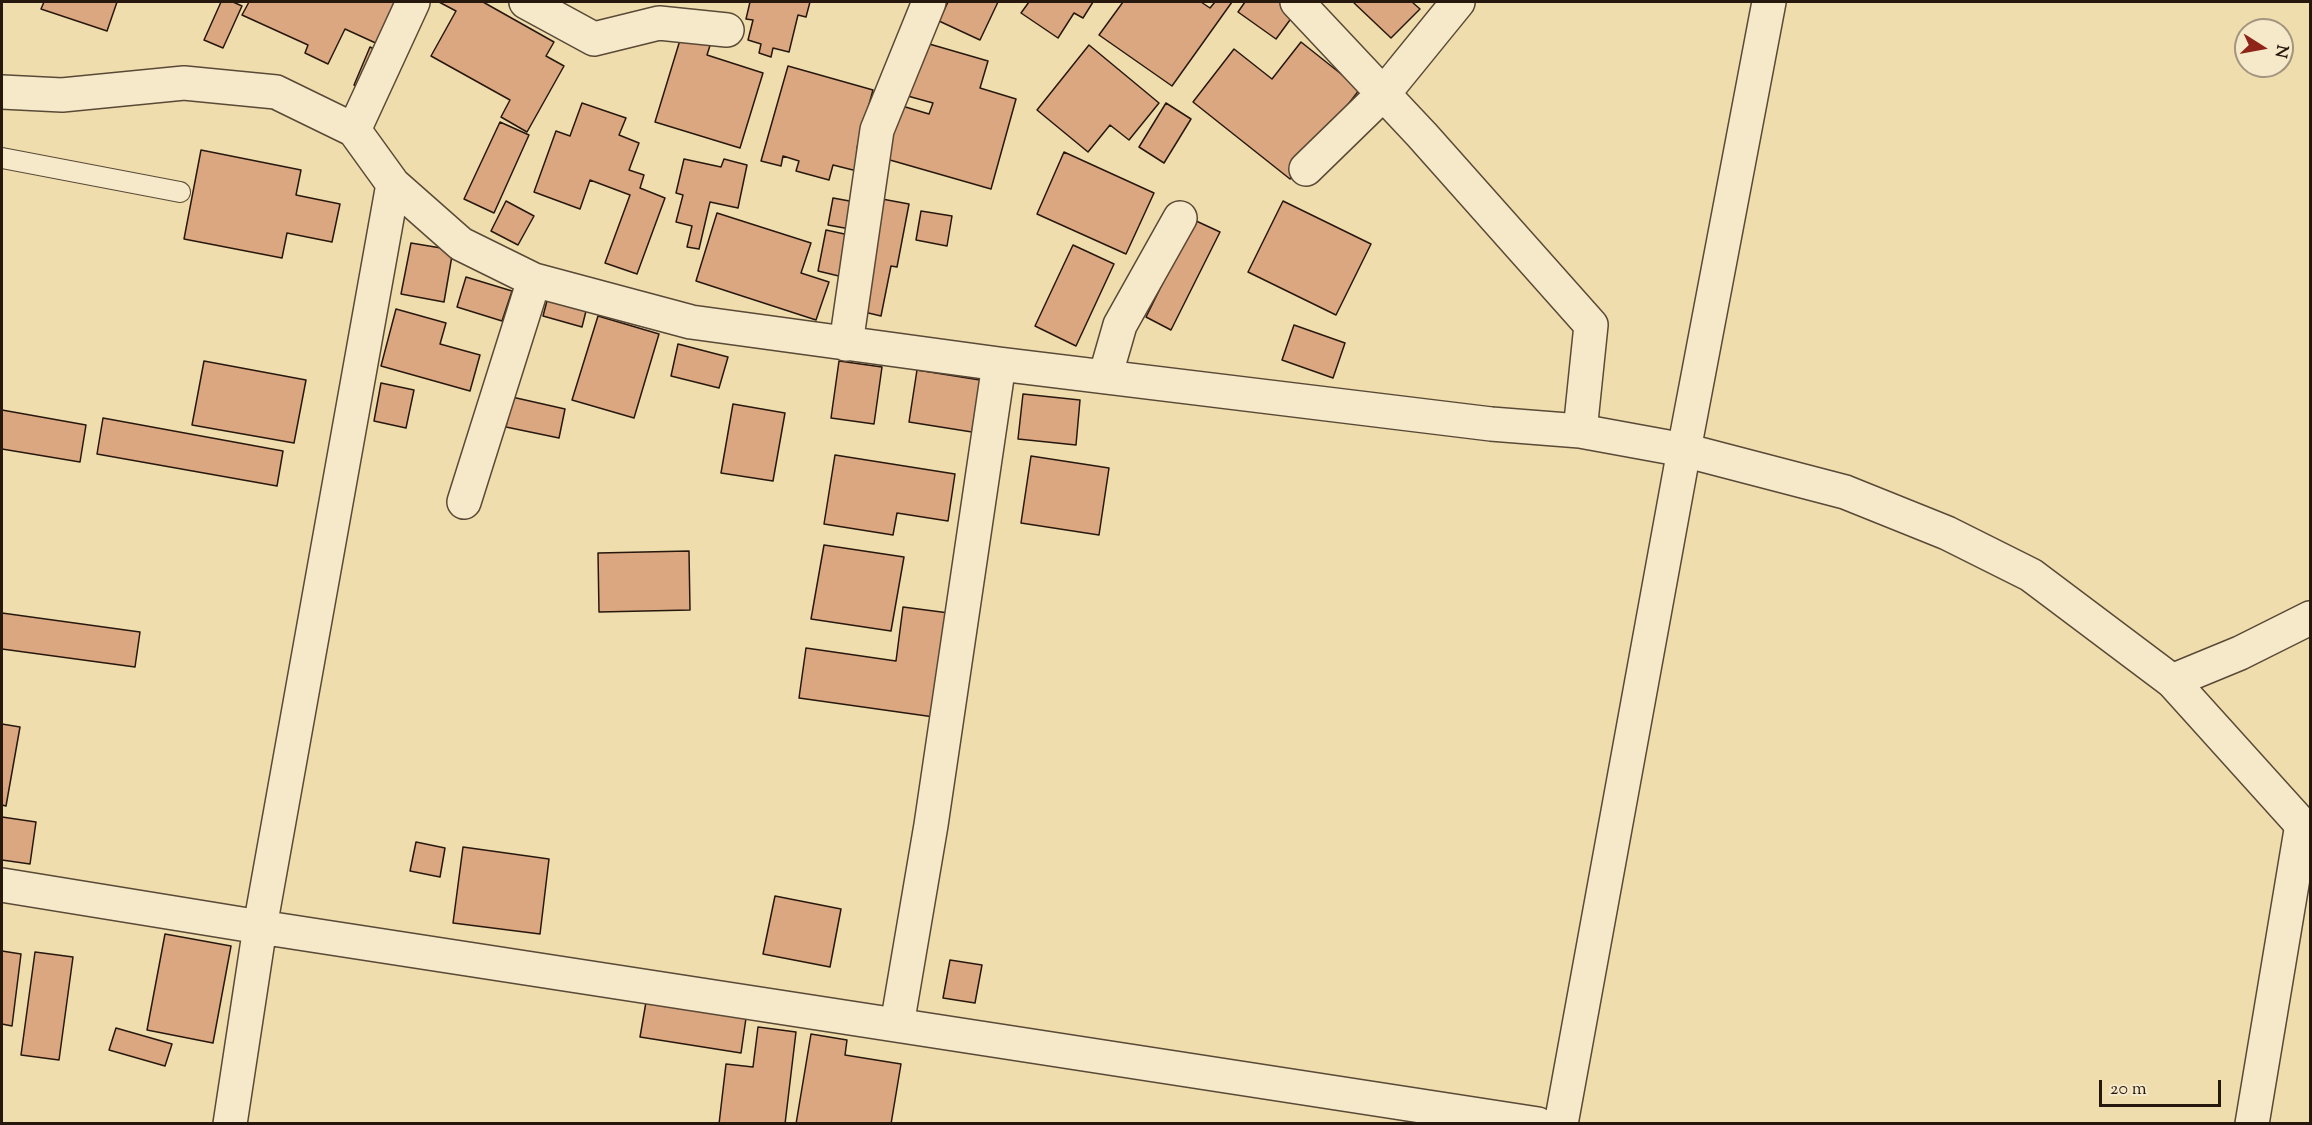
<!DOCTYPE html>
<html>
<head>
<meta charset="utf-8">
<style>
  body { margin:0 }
  #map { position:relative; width:2312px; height:1125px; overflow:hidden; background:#efddad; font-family:"Sorts Mill Goudy",serif }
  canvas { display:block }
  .frame { position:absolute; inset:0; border:3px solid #27180e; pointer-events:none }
  .north { position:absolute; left:2234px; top:18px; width:60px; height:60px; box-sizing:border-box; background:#f5e9ca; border:2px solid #a3957f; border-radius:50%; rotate:101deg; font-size:16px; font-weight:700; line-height:24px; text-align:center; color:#27180e }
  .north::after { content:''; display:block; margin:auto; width:21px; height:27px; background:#8f2418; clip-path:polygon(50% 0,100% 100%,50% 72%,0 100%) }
  .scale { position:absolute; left:2099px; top:1080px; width:122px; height:27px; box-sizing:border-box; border:3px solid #27180e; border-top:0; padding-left:8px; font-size:18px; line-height:21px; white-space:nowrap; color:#27180e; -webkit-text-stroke:4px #f5e9ca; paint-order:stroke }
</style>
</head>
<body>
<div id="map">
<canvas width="2312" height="1125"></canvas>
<div class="frame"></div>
<div class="north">N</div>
<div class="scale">20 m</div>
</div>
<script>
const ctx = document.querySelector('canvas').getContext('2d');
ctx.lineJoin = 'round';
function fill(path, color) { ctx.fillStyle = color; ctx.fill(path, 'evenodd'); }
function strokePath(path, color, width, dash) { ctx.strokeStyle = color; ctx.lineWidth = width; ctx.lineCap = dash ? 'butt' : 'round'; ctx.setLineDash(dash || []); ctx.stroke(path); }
const building = new Path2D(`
  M 44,2 L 117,2 L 107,31 L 41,9 Z
  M 221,2 L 233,2 L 242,6 L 223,48 L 204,40 Z
  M 249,2 L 397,2 L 380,45 L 345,29 L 328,64 L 305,53 L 308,45 L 242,15 Z
  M 439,2 L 483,2 L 554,42 L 546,56 L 564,66 L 527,132 L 501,117 L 510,100 L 431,56 L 456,11 Z
  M 750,2 L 810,2 L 806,17 L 798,15 L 789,52 L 773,48 L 771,57 L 759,53 L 761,44 L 748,40 L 753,20 L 746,19 Z
  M 948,2 L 998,2 L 980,40 L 939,21 Z
  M 1029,2 L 1093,2 L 1083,18 L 1074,13 L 1058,38 L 1021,13 Z
  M 1123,2 L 1201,2 L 1210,8 L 1215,2 L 1232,2 L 1172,86 L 1099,35 Z
  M 1245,2 L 1288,2 L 1298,9 L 1276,39 L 1238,12 Z
  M 1353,2 L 1412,2 L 1420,9 L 1391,38 Z
  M 684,27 L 713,36 L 707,55 L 763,73 L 740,148 L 655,122 Z
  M 919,41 L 988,61 L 980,88 L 1016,99 L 991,189 L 876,156 L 892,103 L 929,114 L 933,103 L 904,95 Z
  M 1301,42 L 1360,89 L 1290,179 L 1193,102 L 1234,49 L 1272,79 Z
  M 1089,45 L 1159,103 L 1129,140 L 1110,125 L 1088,152 L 1037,110 Z
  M 370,47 L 378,51 L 363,89 L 354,85 Z
  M 788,66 L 873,90 L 857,148 L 867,151 L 861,172 L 833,165 L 829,180 L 796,171 L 799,161 L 783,156 L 781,166 L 761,161 Z
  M 582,103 L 626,118 L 619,135 L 639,143 L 629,170 L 644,175 L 640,188 L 665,198 L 637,274 L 605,263 L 630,195 L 590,180 L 580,209 L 534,192 L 556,131 L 570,136 Z
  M 1166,103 L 1191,119 L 1164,163 L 1139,147 Z
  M 500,122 L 529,135 L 494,213 L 464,199 Z
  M 201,150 L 301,170 L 296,195 L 340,204 L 332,242 L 287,233 L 282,258 L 184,239 Z
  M 1064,152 L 1154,193 L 1126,254 L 1037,214 Z
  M 684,159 L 721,167 L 724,159 L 747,165 L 738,208 L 710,202 L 699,249 L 687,247 L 692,226 L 676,222 L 683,195 L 676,193 Z
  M 833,198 L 855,202 L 850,229 L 828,225 Z
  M 882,199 L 909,204 L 897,267 L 891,266 L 881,316 L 860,311 Z
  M 506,201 L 534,216 L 518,245 L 491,231 Z
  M 1283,201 L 1371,244 L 1336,315 L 1248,272 Z
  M 921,211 L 952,216 L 947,246 L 916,240 Z
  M 717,213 L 811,243 L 801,273 L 829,282 L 816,320 L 696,281 Z
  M 1194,220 L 1220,232 L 1171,330 L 1146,317 Z
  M 826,230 L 849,235 L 847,278 L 818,271 Z
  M 411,243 L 453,250 L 444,302 L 401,294 Z
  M 1073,245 L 1114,264 L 1076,346 L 1035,326 Z
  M 466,277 L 512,291 L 502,321 L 457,307 Z
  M 548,297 L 587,307 L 582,327 L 543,316 Z
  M 396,309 L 446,323 L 440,344 L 480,355 L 470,391 L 381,366 Z
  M 598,316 L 659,334 L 634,418 L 572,400 Z
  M 1294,325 L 1345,343 L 1333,378 L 1282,360 Z
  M 678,344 L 728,357 L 719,388 L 671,376 Z
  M 204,361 L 306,380 L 294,443 L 192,425 Z
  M 839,361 L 882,367 L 874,424 L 831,418 Z
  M 917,370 L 980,380 L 972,432 L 909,422 Z
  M 381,383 L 414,390 L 406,428 L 374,421 Z
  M 1023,394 L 1080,400 L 1076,445 L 1018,439 Z
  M 512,397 L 565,409 L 559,438 L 506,427 Z
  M 733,404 L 785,413 L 773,481 L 721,473 Z
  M 2,410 L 86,425 L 80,462 L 2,449 Z
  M 103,418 L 283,451 L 277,486 L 97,454 Z
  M 835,455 L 955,474 L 948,521 L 897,513 L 893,535 L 824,524 Z
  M 1031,456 L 1109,468 L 1099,535 L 1021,523 Z
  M 824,545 L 904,557 L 891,631 L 811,619 Z
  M 689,551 L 690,610 L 599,612 L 598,553 Z
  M 903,607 L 949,613 L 934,717 L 799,698 L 806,648 L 896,661 Z
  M 2,613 L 140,632 L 135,667 L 2,649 Z
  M 2,724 L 20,727 L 6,806 L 2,805 Z
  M 2,817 L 36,822 L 30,864 L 2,860 Z
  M 416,842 L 445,848 L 440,877 L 410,871 Z
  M 463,847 L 549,859 L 540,934 L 453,923 Z
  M 775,896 L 841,909 L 830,967 L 763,954 Z
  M 165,934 L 231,946 L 213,1043 L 147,1030 Z
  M 2,951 L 21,954 L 12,1026 L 2,1024 Z
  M 35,952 L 73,957 L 59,1060 L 21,1055 Z
  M 950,960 L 982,965 L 975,1003 L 943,998 Z
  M 646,1002 L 746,1018 L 741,1053 L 640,1037 Z
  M 758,1027 L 796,1032 L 785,1124 L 719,1124 L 726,1064 L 753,1067 Z
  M 116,1028 L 172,1044 L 165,1066 L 109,1050 Z
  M 811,1034 L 847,1040 L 845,1055 L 901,1064 L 891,1124 L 796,1124 Z`);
fill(building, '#dba781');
strokePath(building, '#27180e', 1.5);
const service = new Path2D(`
  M 2,158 L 180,192`);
const minor = new Path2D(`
  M 526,2 L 594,39 L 659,23 L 727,30
  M 1297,2 L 1422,135 L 1591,325 L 1580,431
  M 2,92 L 62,95 L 184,83 L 276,92 L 354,130 L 393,184 L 461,244 L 534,280 L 691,322 L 999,364 L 1491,424 L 1580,431 L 1684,450
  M 354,130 L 413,2
  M 1306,169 L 1384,93 L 1458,2
  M 846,344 L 877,130 L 929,2
  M 1105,377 L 1120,325 L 1180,218
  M 464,502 L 534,280
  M 2172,681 L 2240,653 L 2310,618
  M 2,885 L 260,927 L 1538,1124
  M 897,1025 L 931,825 L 999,364
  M 230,1124 L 260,927 L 393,184
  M 2252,1124 L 2302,824`);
const tertiary = new Path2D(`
  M 1684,450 L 1845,492 L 1947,533 L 2031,575 L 2172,681 L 2310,834
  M 1561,1124 L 1684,450 L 1769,2`);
strokePath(service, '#594936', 22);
strokePath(minor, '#594936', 36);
strokePath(tertiary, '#594936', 36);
strokePath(service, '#f5e9ca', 20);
strokePath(minor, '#f5e9ca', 33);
strokePath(tertiary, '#f5e9ca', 33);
</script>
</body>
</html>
